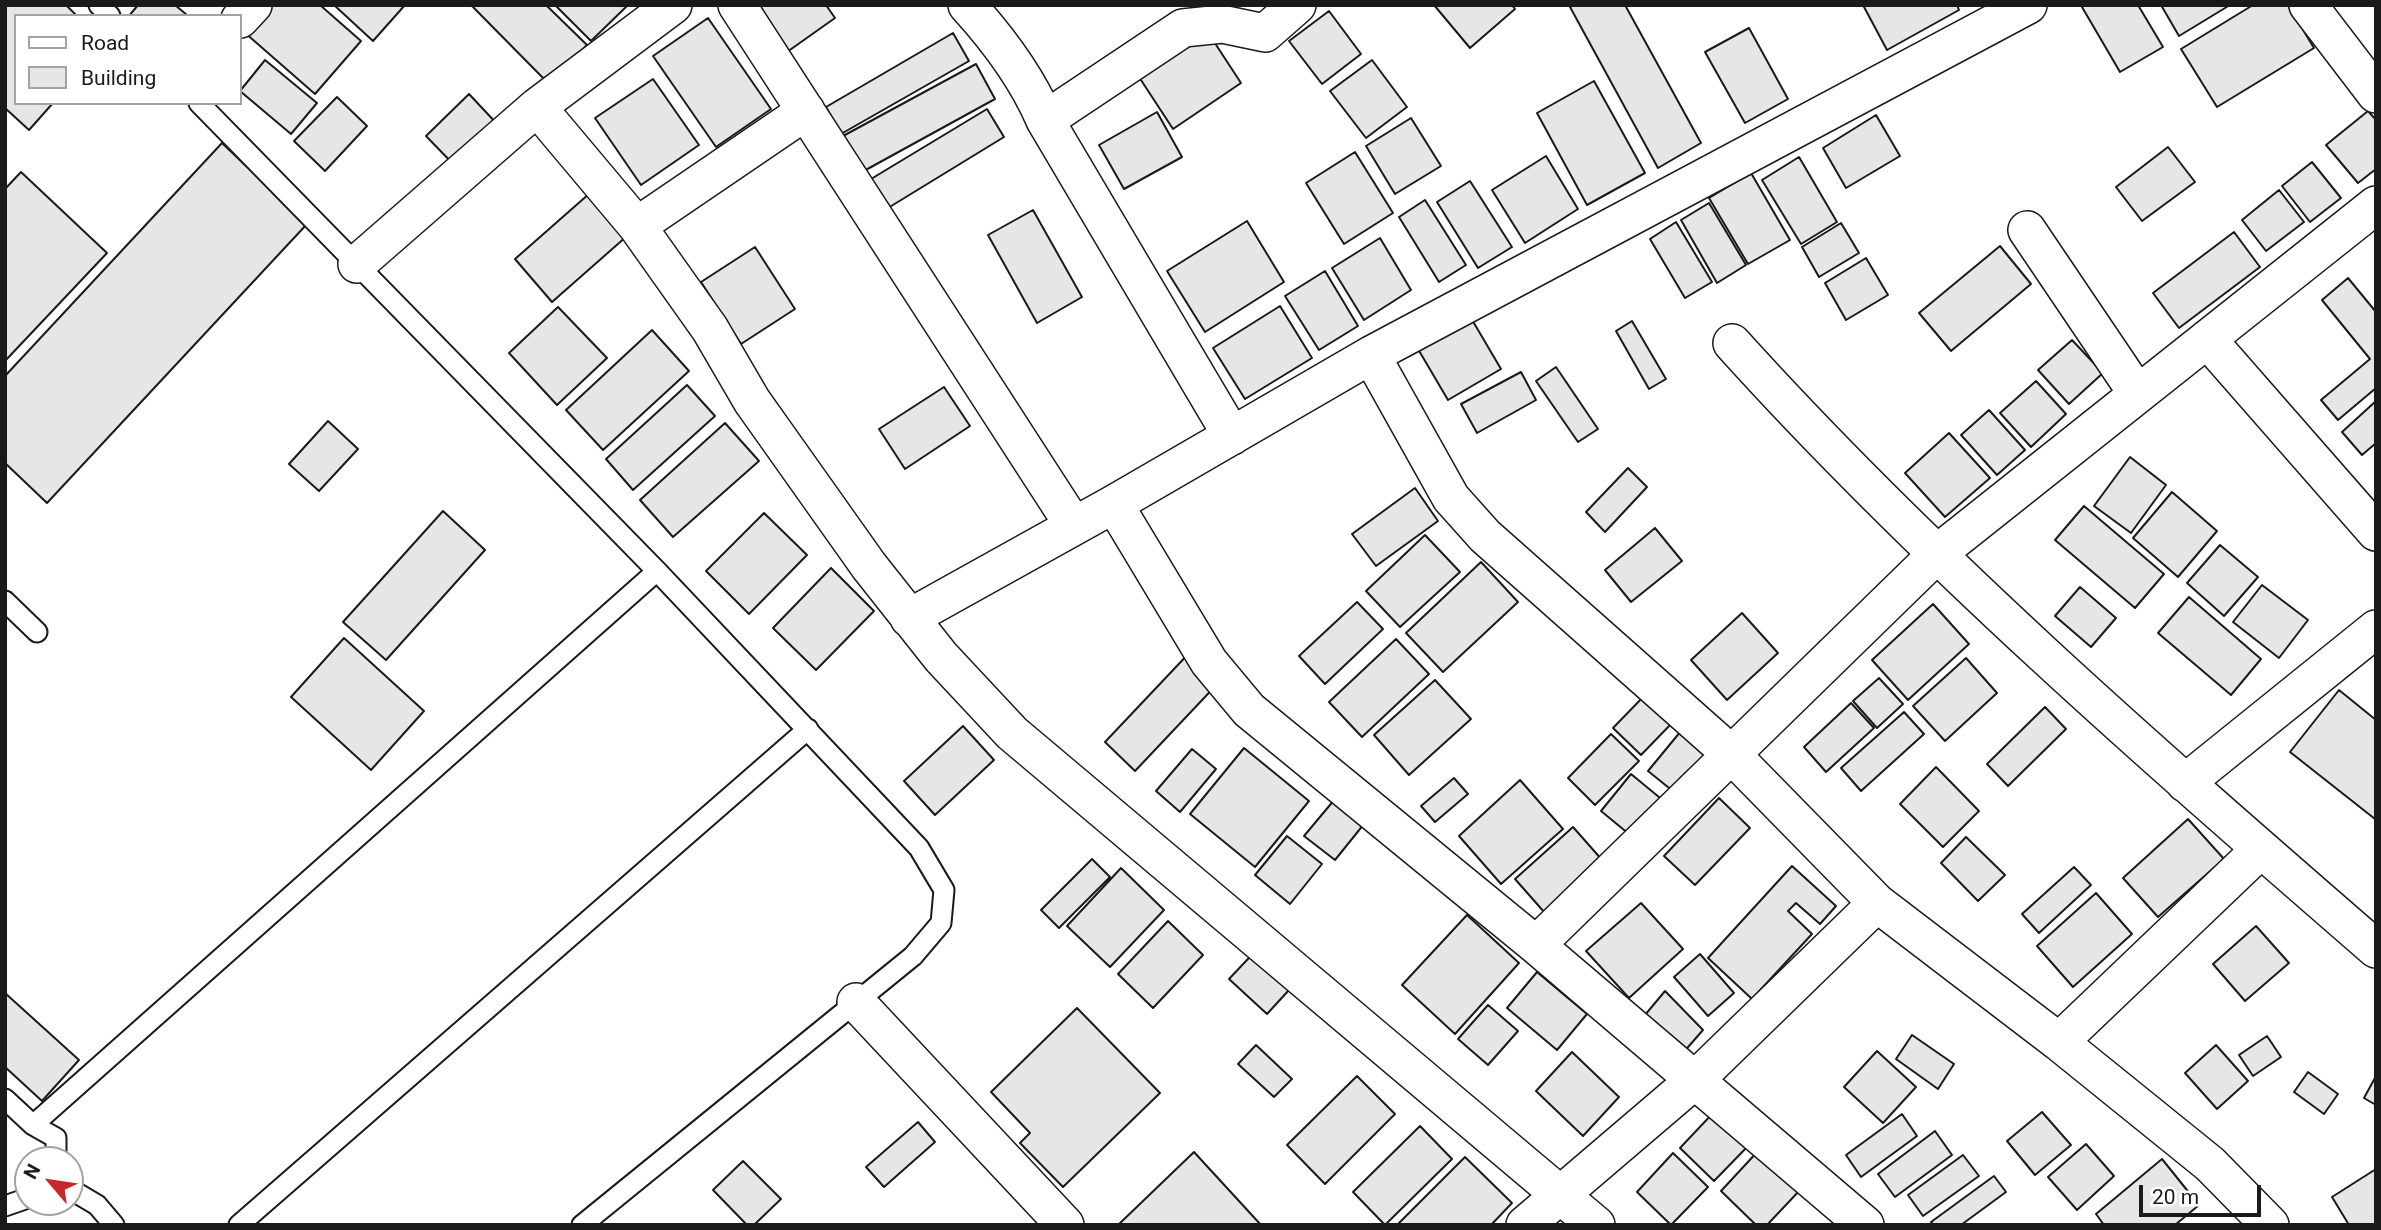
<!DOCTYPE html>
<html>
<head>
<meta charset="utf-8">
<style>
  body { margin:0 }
  #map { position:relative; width:2381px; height:1230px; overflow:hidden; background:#fff; font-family:Roboto,sans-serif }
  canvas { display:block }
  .frame { position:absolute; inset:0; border:7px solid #1a1a1a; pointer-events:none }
  .legend { position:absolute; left:14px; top:14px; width:228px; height:91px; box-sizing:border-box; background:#fff; border:2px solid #a3a3a3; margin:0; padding:9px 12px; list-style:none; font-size:21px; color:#1a1a1a }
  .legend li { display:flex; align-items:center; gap:14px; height:35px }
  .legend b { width:35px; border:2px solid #a3a3a3 }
  .north { position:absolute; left:14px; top:1146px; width:70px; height:70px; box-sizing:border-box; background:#fff; border:2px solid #a3a3a3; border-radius:50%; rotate:299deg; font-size:19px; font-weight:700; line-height:28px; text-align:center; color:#1a1a1a }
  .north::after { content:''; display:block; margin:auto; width:24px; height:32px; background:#c62828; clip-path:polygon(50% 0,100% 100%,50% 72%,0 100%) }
  .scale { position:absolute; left:2139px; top:1185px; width:122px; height:32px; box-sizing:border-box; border:4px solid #1a1a1a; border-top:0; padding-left:9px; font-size:21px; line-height:24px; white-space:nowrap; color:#1a1a1a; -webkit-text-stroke:5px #fff; paint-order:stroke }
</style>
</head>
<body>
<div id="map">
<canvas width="2381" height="1230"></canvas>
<div class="frame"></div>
<ul class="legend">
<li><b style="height:9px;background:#fff"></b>Road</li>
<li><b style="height:19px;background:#e6e6e6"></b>Building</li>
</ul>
<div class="north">N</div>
<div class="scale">20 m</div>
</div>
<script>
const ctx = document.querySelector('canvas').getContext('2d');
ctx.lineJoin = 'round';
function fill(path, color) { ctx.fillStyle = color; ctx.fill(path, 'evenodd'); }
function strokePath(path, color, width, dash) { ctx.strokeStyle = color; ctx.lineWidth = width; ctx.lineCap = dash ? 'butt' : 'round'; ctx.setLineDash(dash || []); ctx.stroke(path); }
const building = new Path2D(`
  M 5,5 L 66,5 L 77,16 L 16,16 L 16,103 L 53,103 L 29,130 L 5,108 Z
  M 138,5 L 175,5 L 187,15 L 129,16 Z
  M 268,5 L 320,5 L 361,41 L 315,94 L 244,32 Z
  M 334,5 L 405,5 L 373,41 Z
  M 471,5 L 546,5 L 587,45 L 549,84 Z
  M 555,5 L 628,5 L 591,41 Z
  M 755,5 L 826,5 L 835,18 L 787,52 Z
  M 1434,5 L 1512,5 L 1515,9 L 1470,48 Z
  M 1574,5 L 1625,5 L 1701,143 L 1658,168 L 1570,7 Z
  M 1863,5 L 1957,5 L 1959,10 L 1887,50 Z
  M 2085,5 L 2138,5 L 2163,47 L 2120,72 L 2082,7 Z
  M 2161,5 L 2230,5 L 2179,36 Z
  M 2253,5 L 2288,5 L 2314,48 L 2217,107 L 2181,49 Z
  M 1329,11 L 1361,54 L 1322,84 L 1289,41 Z
  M 708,18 L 771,109 L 716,147 L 653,56 Z
  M 1749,28 L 1788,99 L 1745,123 L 1705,52 Z
  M 1207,31 L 1241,83 L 1173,129 L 1139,77 Z
  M 953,33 L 969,61 L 841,134 L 826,107 Z
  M 265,60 L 317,103 L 291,134 L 240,91 Z
  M 1372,60 L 1407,107 L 1366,138 L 1330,91 Z
  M 976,64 L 995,99 L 862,172 L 843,136 Z
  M 653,79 L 699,145 L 641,185 L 595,118 Z
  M 1594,81 L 1645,173 L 1587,205 L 1537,113 Z
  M 469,94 L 499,126 L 456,167 L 426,136 Z
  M 337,97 L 367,126 L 325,171 L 294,141 Z
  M 987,109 L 1004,137 L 888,208 L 871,179 Z
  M 2368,111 L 2376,120 L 2376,169 L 2358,183 L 2326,145 Z
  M 1157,112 L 1182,157 L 1124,189 L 1099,145 Z
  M 1876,115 L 1900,156 L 1846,188 L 1823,148 Z
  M 1411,118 L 1441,166 L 1395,194 L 1366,146 Z
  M 222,143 L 307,224 L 47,503 L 5,463 L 5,376 Z
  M 2168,147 L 2195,182 L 2142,221 L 2116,187 Z
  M 1355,152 L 1393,213 L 1344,244 L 1306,183 Z
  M 1546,156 L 1578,209 L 1525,243 L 1492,190 Z
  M 1799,157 L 1837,222 L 1801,244 L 1762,180 Z
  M 2312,162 L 2341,198 L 2310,222 L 2282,186 Z
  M 21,172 L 107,253 L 5,361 L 5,189 Z
  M 1751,173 L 1790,240 L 1748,264 L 1709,198 Z
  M 1470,181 L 1512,247 L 1478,268 L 1437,202 Z
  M 2279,190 L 2304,222 L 2266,251 L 2242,220 Z
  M 590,193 L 627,236 L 552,302 L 515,259 Z
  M 1425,200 L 1466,265 L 1439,282 L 1399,217 Z
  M 1709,203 L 1746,265 L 1717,283 L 1681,220 Z
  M 1033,210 L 1082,297 L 1037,323 L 988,235 Z
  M 1247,221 L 1284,282 L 1205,332 L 1167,271 Z
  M 1676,222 L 1712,282 L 1685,298 L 1650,239 Z
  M 1841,223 L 1859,253 L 1819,277 L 1802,247 Z
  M 2234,232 L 2260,267 L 2179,328 L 2153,293 Z
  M 1380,238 L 1411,290 L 1364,320 L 1332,268 Z
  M 2000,246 L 2031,284 L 1951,351 L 1919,313 Z
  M 755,247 L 795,309 L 741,344 L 701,282 Z
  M 1866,258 L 1888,295 L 1846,320 L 1825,283 Z
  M 1325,271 L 1358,326 L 1319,350 L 1285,296 Z
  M 2348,278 L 2376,312 L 2376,388 L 2338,420 L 2321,400 L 2370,359 L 2322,300 Z
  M 1280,306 L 1312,358 L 1245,399 L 1213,348 Z
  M 558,307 L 607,358 L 557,405 L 509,353 Z
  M 1471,318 L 1501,369 L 1448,400 L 1418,349 Z
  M 1632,321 L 1666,379 L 1649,389 L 1616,331 Z
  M 652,330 L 689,371 L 603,450 L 566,410 Z
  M 2072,340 L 2103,373 L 2069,404 L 2038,370 Z
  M 1556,367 L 1598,429 L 1578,442 L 1536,381 Z
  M 1521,372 L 1536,400 L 1477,433 L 1461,404 Z
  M 2036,381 L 2066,414 L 2031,447 L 2000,413 Z
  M 687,385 L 715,416 L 633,490 L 606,459 Z
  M 944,387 L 970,426 L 905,469 L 879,429 Z
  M 2376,401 L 2376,443 L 2362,455 L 2342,432 Z
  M 1989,410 L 2025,450 L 1997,475 L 1961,435 Z
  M 328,421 L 358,449 L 319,491 L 289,464 Z
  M 725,423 L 759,461 L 673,537 L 640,500 Z
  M 1949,433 L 1990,478 L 1945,517 L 1905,473 Z
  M 2130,457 L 2166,485 L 2131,533 L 2094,506 Z
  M 1628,468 L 1647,487 L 1605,532 L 1586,512 Z
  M 1415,488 L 1438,521 L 1376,566 L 1352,534 Z
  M 2172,492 L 2217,531 L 2178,577 L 2133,538 Z
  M 2084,506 L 2164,574 L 2135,608 L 2055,540 Z
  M 443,511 L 485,550 L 386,660 L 343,622 Z
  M 764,513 L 807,555 L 749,614 L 706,571 Z
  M 1655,528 L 1682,561 L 1631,602 L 1605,570 Z
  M 1425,535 L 1460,572 L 1400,627 L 1366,591 Z
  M 2220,545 L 2258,577 L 2224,616 L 2187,583 Z
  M 1481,562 L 1518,602 L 1443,672 L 1406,633 Z
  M 831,568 L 874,611 L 816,670 L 773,628 Z
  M 2262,585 L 2308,620 L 2279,658 L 2233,622 Z
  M 2080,587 L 2116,618 L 2091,647 L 2055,616 Z
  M 2189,597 L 2261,659 L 2231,695 L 2158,633 Z
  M 1357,602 L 1383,629 L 1325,684 L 1299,656 Z
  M 1933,604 L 1969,644 L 1908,700 L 1872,660 Z
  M 1742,613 L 1778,653 L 1727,700 L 1691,660 Z
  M 344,638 L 424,711 L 371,770 L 291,697 Z
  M 1396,639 L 1429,674 L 1362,737 L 1329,702 Z
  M 1192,650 L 1222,679 L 1135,771 L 1105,742 Z
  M 1966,658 L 1997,693 L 1945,741 L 1913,706 Z
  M 1879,678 L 1903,704 L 1877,728 L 1853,701 Z
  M 1435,680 L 1471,719 L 1409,775 L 1374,735 Z
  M 2339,690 L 2376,720 L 2375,819 L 2290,752 Z
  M 1645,695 L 1673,722 L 1641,755 L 1613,728 Z
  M 1851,703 L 1874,728 L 1826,772 L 1804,747 Z
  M 2045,707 L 2066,729 L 2008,786 L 1987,764 Z
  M 1904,712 L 1924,734 L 1861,791 L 1841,768 Z
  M 963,726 L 994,760 L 935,815 L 904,781 Z
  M 1681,731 L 1712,756 L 1679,796 L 1648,771 Z
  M 1611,734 L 1639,761 L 1595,805 L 1568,778 Z
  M 1244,748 L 1309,801 L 1255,867 L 1190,814 Z
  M 1192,749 L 1216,769 L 1180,812 L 1156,791 Z
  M 1936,767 L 1979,811 L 1943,847 L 1900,804 Z
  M 1631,774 L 1665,802 L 1635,839 L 1601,811 Z
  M 1454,778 L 1468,794 L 1435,822 L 1421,806 Z
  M 1520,780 L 1563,829 L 1501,884 L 1459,836 Z
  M 1719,798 L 1750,828 L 1695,885 L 1664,856 Z
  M 1335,799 L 1364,824 L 1335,860 L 1304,836 Z
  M 2188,819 L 2224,859 L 2158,917 L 2123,878 Z
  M 1573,827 L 1603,861 L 1545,913 L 1515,879 Z
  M 1287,836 L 1322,864 L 1290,904 L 1255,875 Z
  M 1966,837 L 2005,875 L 1978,901 L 1941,863 Z
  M 1092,859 L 1110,877 L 1059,928 L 1041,910 Z
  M 1792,866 L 1836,906 L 1820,924 L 1796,903 L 1788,911 L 1812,934 L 1752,999 L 1708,958 Z
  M 2074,867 L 2091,885 L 2039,933 L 2022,914 Z
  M 1121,868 L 1164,910 L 1110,967 L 1067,926 Z
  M 2096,893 L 2132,934 L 2073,987 L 2037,946 Z
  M 1641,903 L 1683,949 L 1629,998 L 1586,951 Z
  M 1467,915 L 1519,963 L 1455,1034 L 1402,985 Z
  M 1168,921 L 1203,955 L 1153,1008 L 1118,974 Z
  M 2256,926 L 2289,963 L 2245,1001 L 2213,964 Z
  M 1263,943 L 1300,978 L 1267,1014 L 1229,979 Z
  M 1700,954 L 1734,993 L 1708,1016 L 1674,977 Z
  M 1537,972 L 1587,1014 L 1557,1050 L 1507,1008 Z
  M 1665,991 L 1703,1030 L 1682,1054 L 1640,1021 Z
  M 5,993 L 79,1060 L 42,1101 L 5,1067 Z
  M 1488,1005 L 1518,1031 L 1488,1065 L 1458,1039 Z
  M 1077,1008 L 1160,1093 L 1063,1187 L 1020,1143 L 1030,1133 L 991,1092 Z
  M 1912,1035 L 1954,1064 L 1938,1089 L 1896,1059 Z
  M 2267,1036 L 2281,1057 L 2253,1076 L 2239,1055 Z
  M 1256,1045 L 1292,1079 L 1274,1097 L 1238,1064 Z
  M 2216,1045 L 2248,1081 L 2217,1109 L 2185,1073 Z
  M 1877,1051 L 1916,1087 L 1883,1123 L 1844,1087 Z
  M 1572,1052 L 1619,1097 L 1583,1136 L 1536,1091 Z
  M 2308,1072 L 2338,1094 L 2324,1114 L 2294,1092 Z
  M 1357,1076 L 1395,1114 L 1325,1184 L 1287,1145 Z
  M 2376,1076 L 2376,1105 L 2364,1098 Z
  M 1714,1112 L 1749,1145 L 1714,1181 L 1680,1148 Z
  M 2042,1112 L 2071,1145 L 2035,1175 L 2007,1141 Z
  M 1902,1114 L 1917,1136 L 1861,1177 L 1846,1155 Z
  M 918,1122 L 935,1142 L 884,1187 L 866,1167 Z
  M 1420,1126 L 1452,1159 L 1385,1225 L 1353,1192 Z
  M 1935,1131 L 1952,1155 L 1895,1197 L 1878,1174 Z
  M 2086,1144 L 2114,1176 L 2077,1210 L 2048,1177 Z
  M 1759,1150 L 1800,1190 L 1767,1225 L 1756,1225 L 1721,1191 Z
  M 1194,1152 L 1261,1225 L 1118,1225 Z
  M 1673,1153 L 1708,1187 L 1671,1225 L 1637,1192 Z
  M 1963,1155 L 1979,1176 L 1923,1216 L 1908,1195 Z
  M 1465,1157 L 1512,1203 L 1491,1225 L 1397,1225 Z
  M 2162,1159 L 2199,1205 L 2175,1225 L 2104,1225 L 2096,1214 Z
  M 743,1161 L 781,1199 L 754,1225 L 747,1225 L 713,1190 Z
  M 2376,1169 L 2376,1225 L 2349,1225 L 2332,1197 Z
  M 1994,1176 L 2006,1192 L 1961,1225 L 1934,1225 L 1931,1222 Z`);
fill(building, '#e6e6e6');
strokePath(building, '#1a1a1a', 2);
const service = new Path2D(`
  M 99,5 L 110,16
  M 199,103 L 657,571 L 919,848 L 944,890 L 941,923 L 913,956 L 582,1225
  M 5,601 L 37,632
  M 5,1099 L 33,1125 L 56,1138 L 56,1160
  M 33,1125 L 657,571
  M 70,1189 L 97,1205 L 114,1225
  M 5,1206 L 28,1198
  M 239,1225 L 808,729`);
const minor = new Path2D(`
  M 737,5 L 1074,526
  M 967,5 C 998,39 1027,78 1045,120 L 1232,436
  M 2308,5 L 2376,94
  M 240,19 L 253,5
  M 537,107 L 637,226 L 710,329 L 752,401 L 869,566 L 941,657 L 1012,733 L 1596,1225
  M 1045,120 L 1183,28 L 1222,24 L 1265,33 L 1297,5
  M 637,226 L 806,111
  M 2027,230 L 2137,393
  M 357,264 L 537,107 L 673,5
  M 2207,339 L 2376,532
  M 1732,343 C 1927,559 2156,758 2376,949
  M 1371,355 L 1451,498 L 1485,536 L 1731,754 L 1877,903 L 2059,1042 L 2210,1164 L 2270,1225
  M 1114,504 L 1209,662 L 1249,710 L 1536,945 L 1865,1225
  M 909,618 L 1114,504 L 1371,355 L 2028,5
  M 2185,783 L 2376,629
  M 1536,945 L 1938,553 L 2376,205
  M 856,1002 L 1065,1225
  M 2059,1042 L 2261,849
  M 1525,1225 L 1696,1079 L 1877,903`);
strokePath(service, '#1a1a1a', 23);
strokePath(minor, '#1a1a1a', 40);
strokePath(service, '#fff', 19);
strokePath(minor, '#fff', 37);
</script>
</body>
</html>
